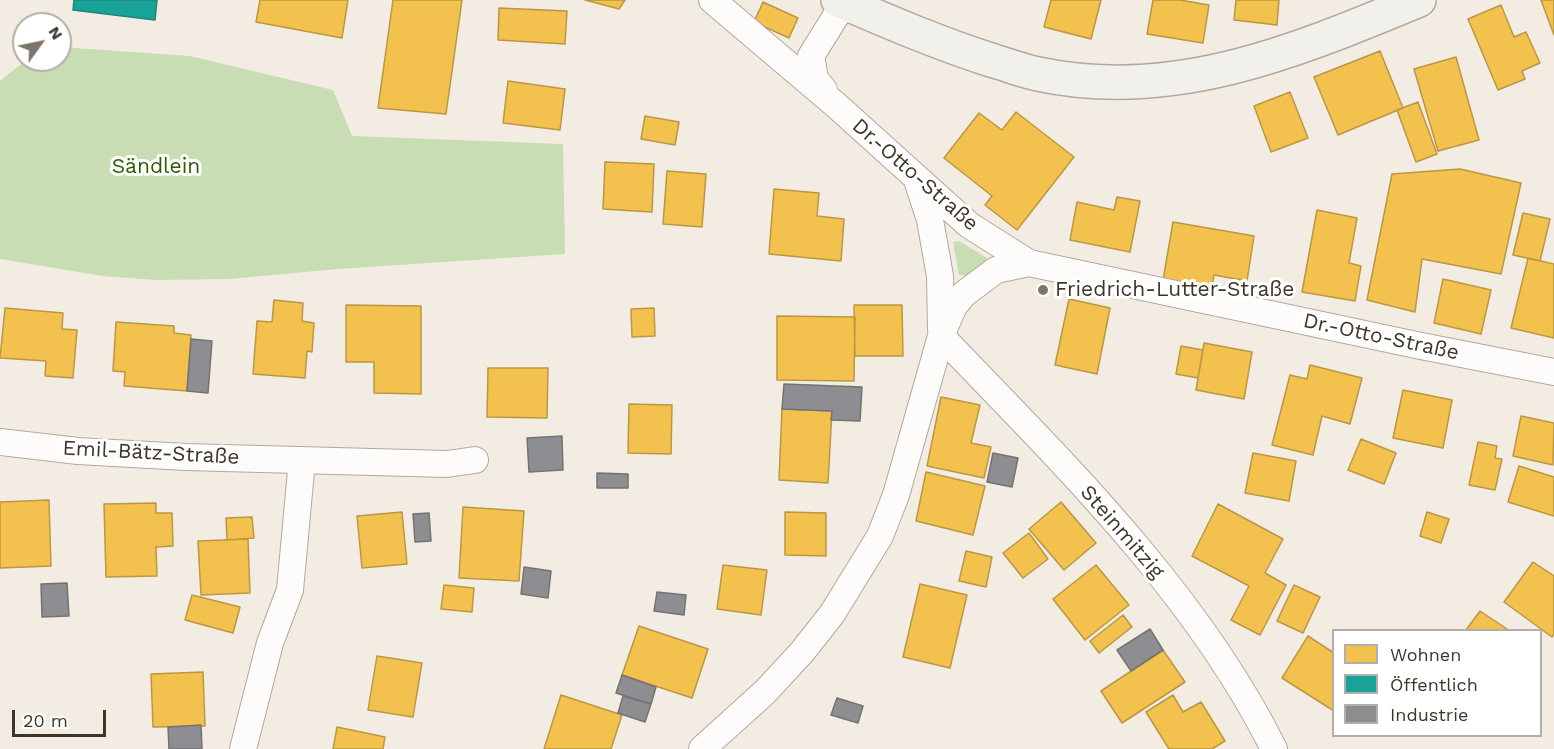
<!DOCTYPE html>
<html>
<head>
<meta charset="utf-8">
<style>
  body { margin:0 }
  #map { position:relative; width:1554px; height:749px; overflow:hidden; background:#f3ece2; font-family:"Work Sans",sans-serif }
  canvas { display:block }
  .legend { position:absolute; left:1332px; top:629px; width:210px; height:108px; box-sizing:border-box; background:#fff; border:2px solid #b2aea9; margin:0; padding:8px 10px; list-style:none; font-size:18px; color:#3e3528 }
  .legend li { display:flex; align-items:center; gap:12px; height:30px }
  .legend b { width:30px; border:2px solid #b2aea9 }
  .north { position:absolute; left:12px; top:12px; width:60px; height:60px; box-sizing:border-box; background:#fff; border:2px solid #b2aea9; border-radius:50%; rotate:57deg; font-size:16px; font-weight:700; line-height:24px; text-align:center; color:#3e3528 }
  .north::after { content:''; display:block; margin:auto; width:21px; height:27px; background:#7d7569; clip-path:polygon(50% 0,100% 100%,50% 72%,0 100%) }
  .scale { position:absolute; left:12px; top:710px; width:94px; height:27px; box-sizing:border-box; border:3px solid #3e3528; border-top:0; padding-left:8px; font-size:18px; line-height:21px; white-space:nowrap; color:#3e3528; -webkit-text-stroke:4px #fff; paint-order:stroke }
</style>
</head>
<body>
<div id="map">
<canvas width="1554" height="749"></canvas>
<ul class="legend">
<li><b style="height:16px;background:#f2c14e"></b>Wohnen</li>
<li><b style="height:16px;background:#17a398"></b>Öffentlich</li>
<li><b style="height:16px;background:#8d8d92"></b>Industrie</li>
</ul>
<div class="north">N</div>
<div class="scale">20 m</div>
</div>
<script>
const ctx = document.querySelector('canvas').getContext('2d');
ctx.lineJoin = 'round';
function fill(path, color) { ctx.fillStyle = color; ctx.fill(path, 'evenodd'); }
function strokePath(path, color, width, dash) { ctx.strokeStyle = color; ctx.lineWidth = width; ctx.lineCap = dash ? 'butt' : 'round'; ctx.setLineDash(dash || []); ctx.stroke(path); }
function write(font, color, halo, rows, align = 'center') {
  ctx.font = font + ' "Work Sans",sans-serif'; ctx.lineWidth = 6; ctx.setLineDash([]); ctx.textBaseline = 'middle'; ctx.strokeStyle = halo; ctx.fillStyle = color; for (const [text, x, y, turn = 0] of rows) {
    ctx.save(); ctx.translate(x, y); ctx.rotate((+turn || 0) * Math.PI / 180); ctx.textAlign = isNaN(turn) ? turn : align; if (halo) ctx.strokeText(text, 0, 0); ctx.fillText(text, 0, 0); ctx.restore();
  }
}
fill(new Path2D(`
  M 60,47 L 190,56 L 333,90 L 352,136 L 563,144 L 565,254 L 338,269 L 229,279 L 156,280 L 102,276 L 0,259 L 0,81 L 26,60 L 60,60 Z
  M 959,241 L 987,258 L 988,262 L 968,276 L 959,275 L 953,242 Z`), '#c8ddb4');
const homes = new Path2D(`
  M 260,0 L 348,0 L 342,38 L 256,22 Z
  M 393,0 L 462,0 L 446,114 L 378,108 Z
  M 585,0 L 625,0 L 619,9 Z
  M 1051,0 L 1101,0 L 1091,39 L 1044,27 Z
  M 1153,0 L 1180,0 L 1209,5 L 1203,43 L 1147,34 Z
  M 1236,0 L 1279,0 L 1277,25 L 1234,20 Z
  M 1541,0 L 1554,0 L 1554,35 Z
  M 763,2 L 798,18 L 789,38 L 754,22 Z
  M 1501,5 L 1514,37 L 1526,32 L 1540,63 L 1522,71 L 1525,79 L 1498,90 L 1468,19 Z
  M 499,8 L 567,11 L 565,44 L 498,40 Z
  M 1380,51 L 1403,108 L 1338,135 L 1314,77 Z
  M 1456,57 L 1479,140 L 1438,151 L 1414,69 Z
  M 508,81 L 565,89 L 560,130 L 503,123 Z
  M 1290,92 L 1308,138 L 1271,152 L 1254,106 Z
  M 1418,102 L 1437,154 L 1416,162 L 1397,110 Z
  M 1016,112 L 1074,157 L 1017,230 L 985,205 L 992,196 L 944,158 L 979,113 L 1002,130 Z
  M 645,116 L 679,122 L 675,145 L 641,139 Z
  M 605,162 L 654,164 L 652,212 L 603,209 Z
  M 1460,169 L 1521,183 L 1501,274 L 1422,259 L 1415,312 L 1367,300 L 1392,174 Z
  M 667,171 L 706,174 L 702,227 L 663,224 Z
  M 774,189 L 819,193 L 817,216 L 844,219 L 841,261 L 769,254 Z
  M 1117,197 L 1140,201 L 1130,252 L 1070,240 L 1077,202 L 1114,210 Z
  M 1317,210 L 1357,218 L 1349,263 L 1361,266 L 1355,301 L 1302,292 Z
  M 1523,213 L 1550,219 L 1540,261 L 1513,255 Z
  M 1173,222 L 1254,236 L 1247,281 L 1214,275 L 1212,288 L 1163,280 Z
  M 1528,258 L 1554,264 L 1554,338 L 1511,328 Z
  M 1443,279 L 1491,290 L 1481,334 L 1434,323 Z
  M 1069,299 L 1110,308 L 1097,374 L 1055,365 Z
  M 274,300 L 303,303 L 302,321 L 314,323 L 312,352 L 307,351 L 305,378 L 253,374 L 257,321 L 272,322 Z
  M 346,305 L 421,306 L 421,394 L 374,393 L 374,362 L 346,362 Z
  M 854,305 L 902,305 L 903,356 L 855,356 Z
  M 5,308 L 63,313 L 62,329 L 77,330 L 73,378 L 45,376 L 46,361 L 0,358 Z
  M 654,308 L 655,336 L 632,337 L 631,309 Z
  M 777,316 L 855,317 L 854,381 L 777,380 Z
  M 116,322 L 174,326 L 174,333 L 191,335 L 187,391 L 124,386 L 125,372 L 113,371 Z
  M 1204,343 L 1252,352 L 1244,399 L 1196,390 Z
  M 1181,346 L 1203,350 L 1198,378 L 1176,374 Z
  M 1310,365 L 1362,378 L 1350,424 L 1322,416 L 1313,455 L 1272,445 L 1290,375 L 1307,379 Z
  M 488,368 L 548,368 L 547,418 L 487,417 Z
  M 1403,390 L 1452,400 L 1443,448 L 1393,438 Z
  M 941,397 L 980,405 L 971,443 L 991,447 L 984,478 L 927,466 Z
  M 629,404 L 672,405 L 671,454 L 628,453 Z
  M 782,409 L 832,411 L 828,483 L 779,480 Z
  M 1521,416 L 1554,423 L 1553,465 L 1513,456 Z
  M 1361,439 L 1396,453 L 1384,484 L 1348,470 Z
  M 1478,442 L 1497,446 L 1495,458 L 1502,459 L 1495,490 L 1469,485 Z
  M 1253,453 L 1296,461 L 1289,501 L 1245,493 Z
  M 1519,466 L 1554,477 L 1554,516 L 1508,502 Z
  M 926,472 L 985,486 L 973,535 L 916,521 Z
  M 49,500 L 51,566 L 0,568 L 0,502 Z
  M 1061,502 L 1096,543 L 1064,570 L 1029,529 Z
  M 156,503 L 156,513 L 172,513 L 173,546 L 156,547 L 157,576 L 106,577 L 104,504 Z
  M 1218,504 L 1283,539 L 1265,573 L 1286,585 L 1260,635 L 1231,620 L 1249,586 L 1192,556 Z
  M 463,507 L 524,511 L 519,581 L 459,578 Z
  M 402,512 L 407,564 L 362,568 L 357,516 Z
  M 785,512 L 826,513 L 826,556 L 785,555 Z
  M 1427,512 L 1449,519 L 1441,543 L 1420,536 Z
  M 252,517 L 254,538 L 227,540 L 226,518 Z
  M 1029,533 L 1048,559 L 1023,578 L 1003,553 Z
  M 248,539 L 250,593 L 201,595 L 198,541 Z
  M 966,551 L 992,557 L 986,587 L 959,581 Z
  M 1533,562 L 1554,576 L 1554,634 L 1552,637 L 1504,602 Z
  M 723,565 L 767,570 L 761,615 L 717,609 Z
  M 1096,565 L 1129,605 L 1085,640 L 1053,599 Z
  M 920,584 L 967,595 L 950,668 L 903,657 Z
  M 444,585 L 474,588 L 472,612 L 441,609 Z
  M 1294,585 L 1320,597 L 1303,633 L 1277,621 Z
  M 192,595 L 240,607 L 233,633 L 185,620 Z
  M 1480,611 L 1507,629 L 1506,630 L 1466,630 Z
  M 1123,615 L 1132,627 L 1099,653 L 1090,641 Z
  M 639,626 L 708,649 L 692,698 L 622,675 Z
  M 1308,636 L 1334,653 L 1334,711 L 1282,678 Z
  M 1163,650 L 1185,682 L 1122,723 L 1101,691 Z
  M 377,656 L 422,663 L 413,717 L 368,710 Z
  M 203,672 L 205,726 L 153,727 L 151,674 Z
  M 561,695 L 622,715 L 611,749 L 544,749 Z
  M 1173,695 L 1183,712 L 1201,702 L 1225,741 L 1212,749 L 1169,749 L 1146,712 Z
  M 337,727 L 385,737 L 383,749 L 333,749 Z`);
fill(homes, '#f2c14e');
strokePath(homes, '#bc9743', 1.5);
const public = new Path2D(`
  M 74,0 L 157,0 L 155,20 L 73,10 Z`);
fill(public, '#17a398');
strokePath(public, '#238276', 1.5);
const industry = new Path2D(`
  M 191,339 L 212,341 L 208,393 L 187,391 Z
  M 784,384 L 862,387 L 860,421 L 831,420 L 832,411 L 782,409 Z
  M 562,436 L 563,470 L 529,472 L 527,438 Z
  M 993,453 L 1018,458 L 1012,487 L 987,482 Z
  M 597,473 L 628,474 L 628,488 L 597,488 Z
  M 429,513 L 431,541 L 415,542 L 413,514 Z
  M 524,567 L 551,571 L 548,598 L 521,594 Z
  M 67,583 L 69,616 L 42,617 L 41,584 Z
  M 657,592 L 686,595 L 684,615 L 654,611 Z
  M 1150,629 L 1163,650 L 1131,671 L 1117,650 Z
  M 622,675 L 656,687 L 651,704 L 616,693 Z
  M 623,696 L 651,704 L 645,722 L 618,713 Z
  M 837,698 L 863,706 L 858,723 L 831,715 Z
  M 201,725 L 202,749 L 169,749 L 168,727 Z`);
fill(industry, '#8d8d92');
strokePath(industry, '#757372', 1.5);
const street = new Path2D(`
  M 712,0 L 837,106 L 969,225 L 1029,263 L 1421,346 L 1554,372
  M 824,90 L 815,79 L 811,56 L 844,3
  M 917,180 L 930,220 L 940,276 L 941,330
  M 941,336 C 1061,461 1196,592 1274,749
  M 0,442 L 78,451 L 186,457 L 447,464 L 475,460
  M 243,749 L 270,643 L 290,590 L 302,460
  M 702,749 L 765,692 L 802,652 L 832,614 L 880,536 L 896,495 L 941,336 L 954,306 L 964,294 L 996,270 L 1029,263`);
const secondary = new Path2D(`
  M 838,0 C 889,22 940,44 994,61 C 1008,65 1023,71 1038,74 C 1173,103 1296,51 1419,0`);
strokePath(street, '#b1a99f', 28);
strokePath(secondary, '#b1a99f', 36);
strokePath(street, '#fdfcfb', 26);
strokePath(secondary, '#f2f0ea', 33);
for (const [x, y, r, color] of [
  [1043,290,6,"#7d7569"]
]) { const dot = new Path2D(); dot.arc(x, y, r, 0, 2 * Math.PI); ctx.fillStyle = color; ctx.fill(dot); strokePath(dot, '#fff', 2); }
write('21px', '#2c5c02', '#fff', [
  ["Sändlein",156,167]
]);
write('21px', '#3e3528', '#fff', [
  ["Dr.-Otto-Straße",915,175,41],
  ["Dr.-Otto-Straße",1381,337,12],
  ["Emil-Bätz-Straße",151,453,3],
  ["Steinmitzig",1122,532,49]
]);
write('21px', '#3e3528', '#fff', [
  ["Friedrich-Lutter-Straße",1055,290]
], 'left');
</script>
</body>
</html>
